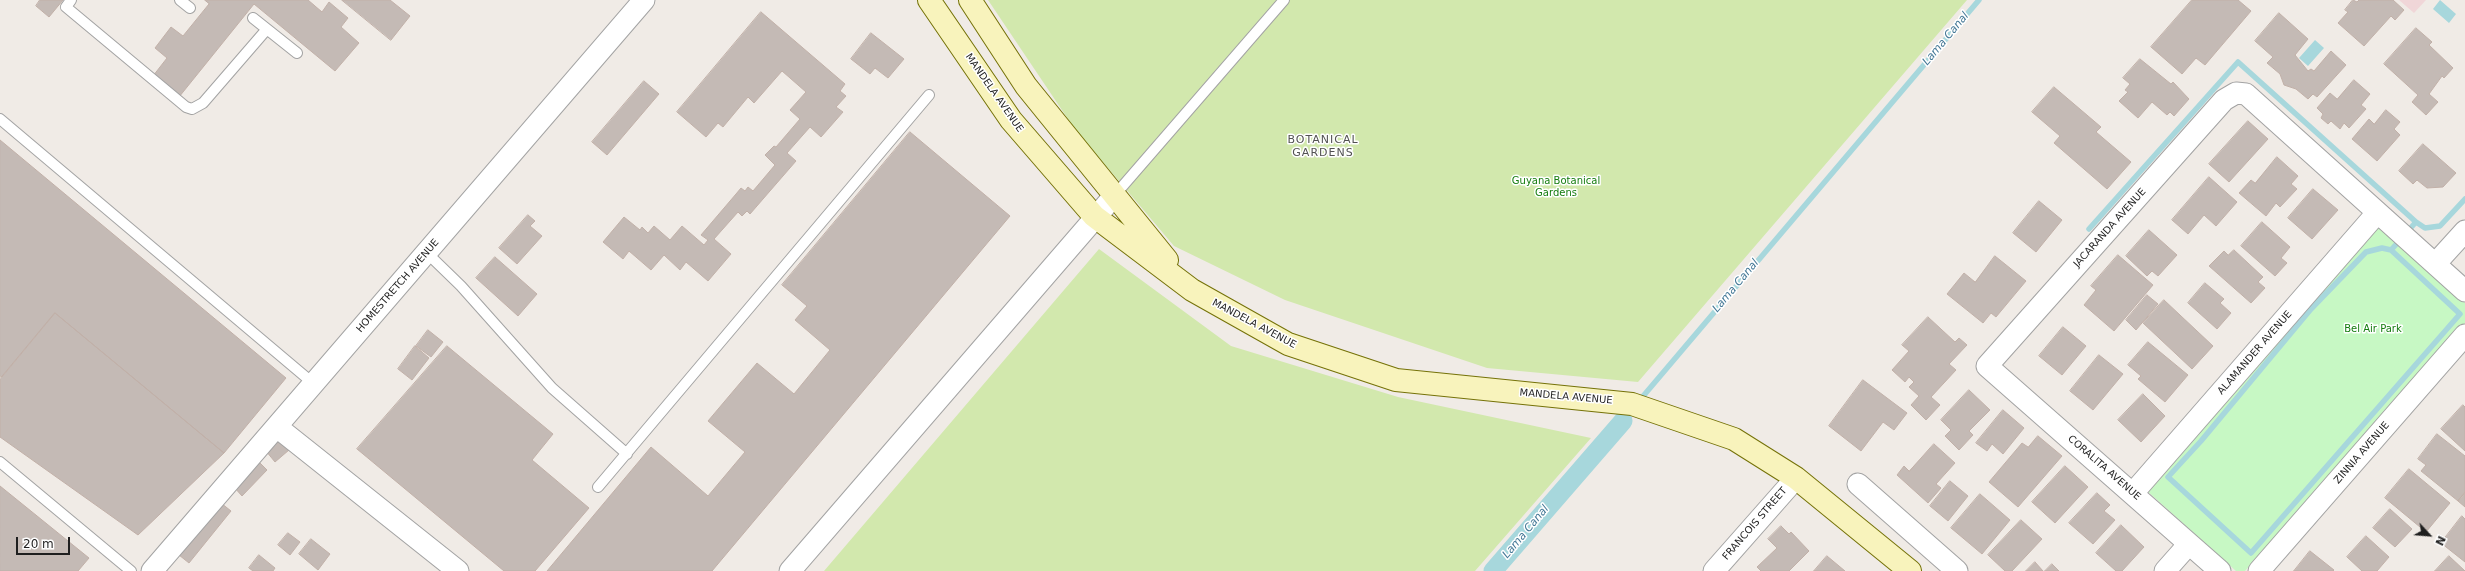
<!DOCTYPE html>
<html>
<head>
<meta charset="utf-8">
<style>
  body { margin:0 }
  #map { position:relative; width:2465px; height:571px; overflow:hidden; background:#f0ebe6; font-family:"DejaVu Sans",sans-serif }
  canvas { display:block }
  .north { position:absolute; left:2409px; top:515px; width:40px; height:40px; -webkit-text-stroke:3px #fff; paint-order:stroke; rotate:116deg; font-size:11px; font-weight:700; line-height:16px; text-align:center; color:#1f1f1f }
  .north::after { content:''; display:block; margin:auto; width:14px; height:18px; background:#1f1f1f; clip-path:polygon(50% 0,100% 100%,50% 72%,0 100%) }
  .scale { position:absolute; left:16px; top:537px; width:54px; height:18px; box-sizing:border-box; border:2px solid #1f1f1f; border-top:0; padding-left:5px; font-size:12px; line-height:14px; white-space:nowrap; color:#1f1f1f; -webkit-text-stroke:3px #fff; paint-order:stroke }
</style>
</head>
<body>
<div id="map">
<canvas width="2465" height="571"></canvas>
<div class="north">N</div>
<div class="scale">20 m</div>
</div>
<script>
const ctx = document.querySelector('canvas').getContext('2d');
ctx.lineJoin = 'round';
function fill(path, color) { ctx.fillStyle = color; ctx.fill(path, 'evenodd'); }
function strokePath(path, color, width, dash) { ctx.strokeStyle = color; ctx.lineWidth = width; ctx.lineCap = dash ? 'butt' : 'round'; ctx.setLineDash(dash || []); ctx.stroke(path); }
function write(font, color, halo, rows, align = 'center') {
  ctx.font = font + ' "DejaVu Sans",sans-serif'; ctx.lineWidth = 3; ctx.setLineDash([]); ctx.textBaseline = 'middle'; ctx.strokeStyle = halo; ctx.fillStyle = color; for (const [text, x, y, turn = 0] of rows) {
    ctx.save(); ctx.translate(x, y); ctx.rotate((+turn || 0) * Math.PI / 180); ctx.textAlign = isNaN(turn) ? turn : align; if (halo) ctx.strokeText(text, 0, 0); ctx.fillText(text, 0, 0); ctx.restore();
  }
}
fill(new Path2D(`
  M 2399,0 L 2426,0 L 2414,13 Z`), '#f0d6d8');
fill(new Path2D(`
  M 988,0 L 1967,0 L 1638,382 L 1487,368 L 1285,300 L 1174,246 L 1074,128 Z
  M 1099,249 L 1231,346 L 1398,397 L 1591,438 L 1475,571 L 824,571 Z`), '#d2e8ad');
fill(new Path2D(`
  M 2378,226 L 2465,303 L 2465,323 L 2245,571 L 2236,571 L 2146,490 Z`), '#c7f8c4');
fill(new Path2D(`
  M 2440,0 L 2456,14 L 2449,23 L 2433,9 Z
  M 2315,40 L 2324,48 L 2308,66 L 2299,58 Z`), '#a7d7dc');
strokePath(new Path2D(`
  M 2089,229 L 2238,62 L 2416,222
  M 2407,232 L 2416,222 L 2425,228 L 2440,226 L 2465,199
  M 2391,250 L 2382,248 L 2366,252 L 2311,309 L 2201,441 L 2168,477 L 2251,553 L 2460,314 L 2391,250 L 2401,239
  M 1639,401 L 1979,0
  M 1623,421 L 1632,410`), '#a7d7dc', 5.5);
strokePath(new Path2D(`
  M 1493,571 L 1623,421`), '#a7d7dc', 19);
const building = new Path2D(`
  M 40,0 L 63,0 L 49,17 L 36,6 Z
  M 205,0 L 308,0 L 322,12 L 329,2 L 348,18 L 341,27 L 359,43 L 335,71 L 254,4 L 179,97 L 153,76 L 167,58 L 155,48 L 171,27 L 183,36 L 209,4 Z
  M 342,0 L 390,0 L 410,16 L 391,40 Z
  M 2192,0 L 2238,0 L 2251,11 L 2205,65 L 2196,58 L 2182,74 L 2151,47 Z
  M 2353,0 L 2357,2 L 2359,0 L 2393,0 L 2404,10 L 2395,20 L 2391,16 L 2364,46 L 2338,23 L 2348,12 L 2345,10 Z
  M 761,12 L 845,84 L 840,91 L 846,96 L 836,107 L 843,112 L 821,137 L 810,127 L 787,153 L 796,161 L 750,214 L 747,211 L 742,216 L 738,212 L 714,239 L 731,254 L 708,281 L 686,262 L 680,270 L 664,255 L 651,270 L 629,251 L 623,259 L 603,242 L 624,217 L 640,230 L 642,227 L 648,233 L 654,226 L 670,240 L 682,226 L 704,245 L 708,240 L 701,235 L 736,194 L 741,188 L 745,191 L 748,187 L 753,191 L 775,165 L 765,155 L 774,146 L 776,147 L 800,119 L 790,110 L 806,92 L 782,71 L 754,103 L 748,97 L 723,127 L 718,123 L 706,137 L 677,112 Z
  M 2279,13 L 2308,39 L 2295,55 L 2308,71 L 2311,69 L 2314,71 L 2331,51 L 2346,65 L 2317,97 L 2313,94 L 2308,99 L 2296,89 L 2284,85 L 2280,74 L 2267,63 L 2273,57 L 2255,41 Z
  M 2416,28 L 2432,42 L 2429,45 L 2453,68 L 2444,78 L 2442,76 L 2429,94 L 2438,102 L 2426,115 L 2412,102 L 2418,95 L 2384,64 Z
  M 871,33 L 904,59 L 888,78 L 875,68 L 870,74 L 851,59 Z
  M 2140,59 L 2171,84 L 2173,82 L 2189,99 L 2174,116 L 2170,112 L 2167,115 L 2152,102 L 2138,118 L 2119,101 L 2128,92 L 2125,90 L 2130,84 L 2123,78 Z
  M 2354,80 L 2370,94 L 2361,105 L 2366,109 L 2349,128 L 2344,123 L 2340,129 L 2331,121 L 2328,124 L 2321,118 L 2323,114 L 2317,108 L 2330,93 L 2337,99 Z
  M 644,81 L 659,94 L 607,155 L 592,142 Z
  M 2054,87 L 2101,127 L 2096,132 L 2131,162 L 2107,189 L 2054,143 L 2060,136 L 2032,112 Z
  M 2386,110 L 2400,122 L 2394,129 L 2400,135 L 2377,161 L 2352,139 L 2369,119 L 2374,124 Z
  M 2248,121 L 2268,139 L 2229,182 L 2209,164 Z
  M 910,132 L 1010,216 L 712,571 L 547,571 L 651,447 L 708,496 L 745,452 L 708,421 L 757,363 L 794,394 L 830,350 L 795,320 L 807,306 L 782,285 Z
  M 0,140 L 286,378 L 224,453 L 55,313 L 2,377 L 0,376 Z
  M 2423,144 L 2456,173 L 2443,187 L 2427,188 L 2417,180 L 2413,184 L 2399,171 Z
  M 2277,157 L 2298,176 L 2291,184 L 2297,189 L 2280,207 L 2276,203 L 2266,216 L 2239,193 L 2251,180 L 2255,183 Z
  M 2209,177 L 2237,202 L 2216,226 L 2204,215 L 2188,234 L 2172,220 Z
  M 2313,189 L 2338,210 L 2312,239 L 2288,218 Z
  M 2039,201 L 2062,220 L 2036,252 L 2013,233 Z
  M 528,215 L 535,221 L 530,226 L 542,236 L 517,264 L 499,248 Z
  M 2262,222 L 2290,247 L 2281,258 L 2287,263 L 2275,276 L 2241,246 Z
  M 2149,230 L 2177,255 L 2158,276 L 2152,271 L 2147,276 L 2126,256 Z
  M 2234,250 L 2263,277 L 2258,282 L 2265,288 L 2251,303 L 2209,266 L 2224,251 L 2228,255 Z
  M 2118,255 L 2153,285 L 2114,331 L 2084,305 L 2096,290 L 2091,286 Z
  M 1995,256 L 2026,281 L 1996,317 L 1991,313 L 1983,323 L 1947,294 L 1964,273 L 1975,282 Z
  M 495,257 L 537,294 L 518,316 L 476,278 Z
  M 2205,283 L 2224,299 L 2220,303 L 2231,313 L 2217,329 L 2188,303 Z
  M 2147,295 L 2158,304 L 2136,330 L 2126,320 Z
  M 2164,300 L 2213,346 L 2192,369 L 2143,323 Z
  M 55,313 L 224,453 L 138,535 L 0,437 L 0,379 Z
  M 1928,317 L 1955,342 L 1959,338 L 1967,345 L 1949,364 L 1956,370 L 1931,397 L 1940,405 L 1926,420 L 1911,405 L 1919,396 L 1909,387 L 1914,382 L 1909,377 L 1905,382 L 1892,370 L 1909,351 L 1902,345 Z
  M 2063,327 L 2086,346 L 2062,375 L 2039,356 Z
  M 428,330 L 443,342 L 431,357 L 416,346 Z
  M 2148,342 L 2188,375 L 2165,402 L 2138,379 L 2141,376 L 2128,365 Z
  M 415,346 L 429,358 L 412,380 L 398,369 Z
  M 447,346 L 553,434 L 532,460 L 589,508 L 535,571 L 504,571 L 357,449 Z
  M 2099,355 L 2123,374 L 2093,410 L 2070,391 Z
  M 1863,380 L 1907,413 L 1894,430 L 1883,422 L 1861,451 L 1829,426 Z
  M 1969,390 L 1990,410 L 1969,431 L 1973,435 L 1959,450 L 1945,436 L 1951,430 L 1941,420 Z
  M 2143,394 L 2165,416 L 2141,442 L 2118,420 Z
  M 2463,405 L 2465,407 L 2465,451 L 2441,429 Z
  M 2003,410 L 2024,428 L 2003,454 L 1992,444 L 1987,451 L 1976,443 Z
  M 2437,434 L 2465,456 L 2465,492 L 2458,501 L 2421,471 L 2426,465 L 2418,459 Z
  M 2038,436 L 2062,456 L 2018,507 L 1989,482 L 2022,443 L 2028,447 Z
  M 280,439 L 289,450 L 275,462 L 266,451 Z
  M 1934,444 L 1955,463 L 1936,484 L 1941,488 L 1928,503 L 1897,475 L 1904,466 L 1909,471 Z
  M 259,462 L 267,470 L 242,496 L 234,487 Z
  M 2065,466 L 2088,487 L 2055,523 L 2032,502 Z
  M 2409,469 L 2450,503 L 2426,532 L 2385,498 Z
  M 1950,481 L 1968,496 L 1948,521 L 1930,506 Z
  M 0,486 L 89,558 L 78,571 L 0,571 Z
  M 2097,493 L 2110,505 L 2104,511 L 2115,520 L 2093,544 L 2069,523 Z
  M 2465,493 L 2465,507 L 2458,501 Z
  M 1980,494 L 2010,520 L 1982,554 L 1951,528 Z
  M 216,499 L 231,511 L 189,563 L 174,551 Z
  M 2390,509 L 2412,529 L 2395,547 L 2373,528 Z
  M 2462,516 L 2465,519 L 2465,562 L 2441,543 Z
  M 2021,520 L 2042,539 L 2012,571 L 2005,571 L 1988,555 Z
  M 2121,525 L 2144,547 L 2122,571 L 2116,571 L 2096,553 Z
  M 1781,526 L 1789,534 L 1791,532 L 1809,551 L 1789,571 L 1761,571 L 1757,567 L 1777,548 L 1768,539 Z
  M 288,533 L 300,542 L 290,555 L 278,545 Z
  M 2366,536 L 2389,557 L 2377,571 L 2362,571 L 2347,557 Z
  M 311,539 L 330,554 L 318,570 L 299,554 Z
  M 2310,551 L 2334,570 L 2333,571 L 2294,571 Z
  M 259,555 L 275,568 L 273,571 L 253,571 L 249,568 Z
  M 1827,556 L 1845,571 L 1814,571 Z
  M 2449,556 L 2465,571 L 2435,571 Z
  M 2035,562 L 2043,571 L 2026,571 Z
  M 2052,564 L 2059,571 L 2045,571 Z`);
fill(building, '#c4bab5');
strokePath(building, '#c1b0a8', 1);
const lane = new Path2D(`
  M 71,0 L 66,7 L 186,107 L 192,109 L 203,103 L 267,29
  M 180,0 L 190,8
  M 253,18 L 297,53
  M 0,119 L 314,384
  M 1114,196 L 1284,0
  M 427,253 L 461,286 L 552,388 L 627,454
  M 0,462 L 131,571
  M 598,487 L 929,95`);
const street = new Path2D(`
  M 2436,263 L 2465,231
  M 277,427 L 458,571
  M 1858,484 L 1957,571
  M 2133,493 L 2377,213
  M 152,571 L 644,0
  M 790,571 L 1114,196
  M 1714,571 L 1796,478
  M 2165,571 L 2188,545
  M 2220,571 L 1987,366 L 2224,100 L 2236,93 L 2246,94 L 2465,291
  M 2259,571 L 2465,335`);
const secondary = new Path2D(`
  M 929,0 L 1011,120 L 1094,216 L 1192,290 L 1288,344 L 1396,380 L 1632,404 L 1734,439 L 1796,478 L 1910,571
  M 970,0 L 1026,86 L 1167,260`);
strokePath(lane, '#a3a3a3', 12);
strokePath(street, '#a3a3a3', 23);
strokePath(secondary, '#757208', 24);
strokePath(lane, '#fff', 10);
strokePath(street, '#fff', 21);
strokePath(secondary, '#f8f3bc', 22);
write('10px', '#1f1f1f', '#fff', [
  ["MANDELA AVENUE",994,93,55],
  ["JACARANDA AVENUE",2110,228,-48],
  ["HOMESTRETCH AVENUE",398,286,-49],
  ["MANDELA AVENUE",1254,324,28],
  ["ALAMANDER AVENUE",2255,353,-49],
  ["MANDELA AVENUE",1566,397,5],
  ["ZINNIA AVENUE",2362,453,-49],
  ["CORALITA AVENUE",2104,468,41],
  ["FRANCOIS STREET",1755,524,-49]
]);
write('10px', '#147c0e', '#fff', [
  ["Guyana Botanical",1556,181],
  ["Gardens",1556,193],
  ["Bel Air Park",2373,329]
]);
write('italic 11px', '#447896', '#fff', [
  ["Lama Canal",1946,39,-50],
  ["Lama Canal",1736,286,-50],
  ["Lama Canal",1526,532,-50]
]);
ctx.letterSpacing = '1px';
write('11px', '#525252', '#fff', [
  ["BOTANICAL",1323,140],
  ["GARDENS",1323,153]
]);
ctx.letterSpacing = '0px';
</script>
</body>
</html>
